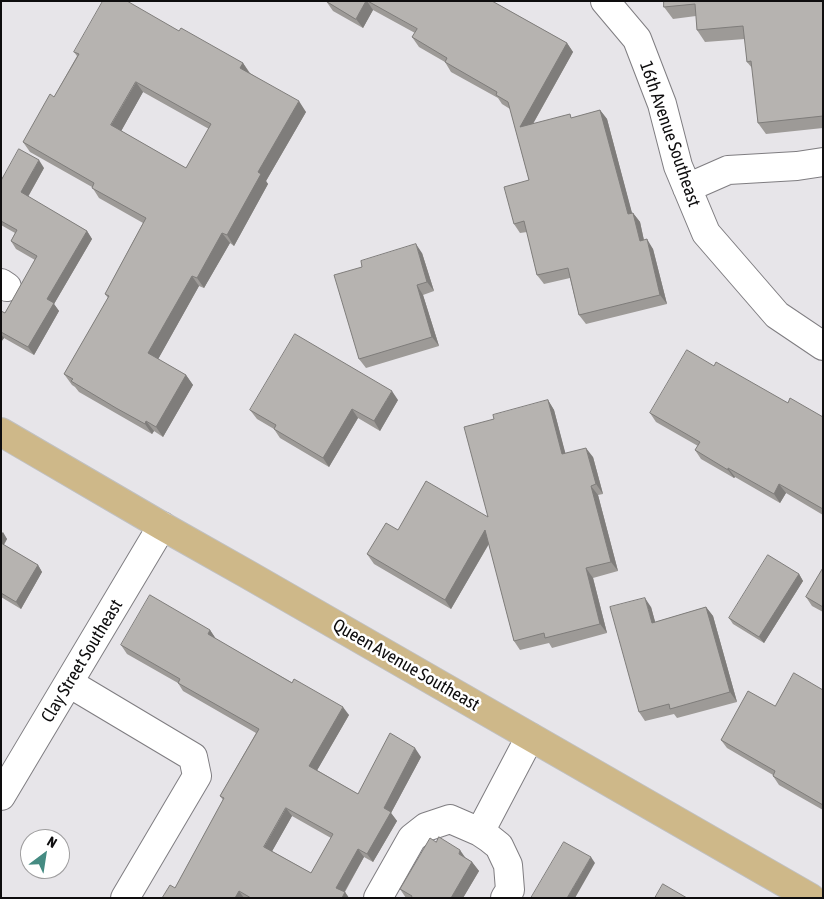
<!DOCTYPE html>
<html>
<head>
<meta charset="utf-8">
<style>
  body { margin:0 }
  #map { position:relative; width:824px; height:899px; overflow:hidden; background:#e7e5e9; font-family:"Asap Condensed",sans-serif }
  canvas { display:block }
  .frame { position:absolute; inset:0; border:2px solid #0e0d0e; pointer-events:none }
  .north { position:absolute; left:20px; top:829px; width:50px; height:50px; box-sizing:border-box; background:#fff; border:1px solid #9f9e9f; border-radius:50%; rotate:31deg; font-size:14px; font-weight:700; line-height:20px; text-align:center; color:#0e0d0e }
  .north::after { content:''; display:block; margin:auto; width:18px; height:22px; background:#458b82; clip-path:polygon(50% 0,100% 100%,50% 72%,0 100%) }
</style>
</head>
<body>
<div id="map">
<canvas width="824" height="899"></canvas>
<div class="frame"></div>
<div class="north">N</div>
</div>
<script>
const ctx = document.querySelector('canvas').getContext('2d');
ctx.lineJoin = 'round';
function strokePath(path, color, width, dash) { ctx.strokeStyle = color; ctx.lineWidth = width; ctx.lineCap = dash ? 'butt' : 'round'; ctx.setLineDash(dash || []); ctx.stroke(path); }
function fill(path, color) { ctx.fillStyle = color; ctx.fill(path, 'evenodd'); }
function write(font, color, halo, rows, align = 'center') {
  ctx.font = font + ' "Asap Condensed",sans-serif'; ctx.lineWidth = 5; ctx.setLineDash([]); ctx.textBaseline = 'middle'; ctx.strokeStyle = halo; ctx.fillStyle = color; for (const [text, x, y, turn = 0] of rows) {
    ctx.save(); ctx.translate(x, y); ctx.rotate((+turn || 0) * Math.PI / 180); ctx.textAlign = isNaN(turn) ? turn : align; if (halo) ctx.strokeText(text, 0, 0); ctx.fillText(text, 0, 0); ctx.restore();
  }
}
const minor = new Path2D(`
  M 605,1 L 637,39 L 662,104 L 678,166 L 706,233 L 777,315 L 823,346
  M 687,188 L 728,170 L 797,166 L 823,162
  M 1,283 L 7,287
  M 69,683 L 193,757 L 197,776 L 125,898
  M 1,796 L 162,526
  M 480,832 L 530,737
  M 378,898 L 412,838 L 426,827 L 450,819 L 480,832 L 489,838 L 499,846 L 508,865 L 510,890 L 505,898`);
const major = new Path2D(`
  M 1,432 L 162,526 L 247,574 L 811,898`);
strokePath(minor, '#7f7d81', 30);
strokePath(major, '#c0c0c0', 30);
strokePath(minor, '#fff', 28);
strokePath(major, '#ceb889', 28);
fill(new Path2D(`
  M 326,1 L 492,1 L 567,43 L 573,52 L 533,124 L 572,118 L 600,110 L 607,119 L 632,214 L 633,213 L 640,222 L 644,240 L 653,249 L 667,304 L 586,324 L 579,315 L 570,278 L 544,284 L 537,275 L 527,232 L 520,233 L 514,224 L 529,180 L 510,109 L 502,104 L 498,98 L 451,72 L 445,62 L 419,47 L 412,37 L 415,33 L 373,10 L 363,28 L 333,11 Z
  M 664,1 L 823,1 L 823,128 L 766,134 L 758,123 L 752,68 L 747,62 L 745,39 L 705,42 L 697,30 L 696,16 L 673,19 L 664,7 Z
  M 179,31 L 243,63 L 250,73 L 306,112 L 266,181 L 268,184 L 234,246 L 230,243 L 204,288 L 199,286 L 158,359 L 186,375 L 193,385 L 163,437 L 154,431 L 152,434 L 79,392 L 75,387 L 72,385 L 64,374 L 108,298 L 105,294 L 143,223 L 99,198 L 92,187 L 30,152 L 23,142 L 54,97 L 77,56 L 74,52 ZM 143,92 L 209,129 L 186,168 L 121,131 Z
  M 44,168 L 28,197 L 87,231 L 92,239 L 54,304 L 59,311 L 34,355 L 4,338 L 1,342 L 1,311 L 5,313 L 35,260 L 16,249 L 11,241 L 15,233 L 1,225 L 1,181 Z
  M 422,253 L 434,291 L 423,295 L 439,346 L 366,368 L 359,359 Z
  M 714,366 L 788,403 L 823,417 L 823,515 L 786,493 L 780,503 L 735,477 L 734,478 L 701,459 L 695,450 L 698,446 L 656,422 L 650,413 Z
  M 398,400 L 380,431 L 358,418 L 329,467 L 280,438 L 274,429 L 257,419 L 250,410 Z
  M 548,400 L 554,410 L 565,453 L 593,457 L 603,494 L 598,495 L 618,571 L 593,578 L 607,633 L 552,648 L 549,643 L 520,650 L 514,641 L 489,544 L 451,609 L 374,564 L 367,554 L 398,530 L 488,517 L 494,419 Z
  M 1,531 L 7,539 L 4,545 L 38,565 L 42,572 L 21,609 L 1,597 Z
  M 823,568 L 823,612 L 812,606 L 806,597 Z
  M 799,574 L 803,581 L 764,643 L 733,624 L 729,618 Z
  M 651,607 L 655,622 L 706,607 L 713,616 L 737,702 L 677,718 L 674,714 L 645,721 L 639,712 Z
  M 210,630 L 216,639 L 349,715 L 317,770 L 358,794 L 421,757 L 391,813 L 397,821 L 373,862 L 364,857 L 345,892 L 349,898 L 162,898 L 175,888 L 223,800 L 220,796 L 256,733 L 183,691 L 178,683 L 127,654 L 121,645 ZM 292,816 L 331,838 L 311,873 L 272,851 Z
  M 823,690 L 823,810 L 779,785 L 773,776 L 773,775 L 727,748 L 721,740 L 775,706 Z
  M 466,858 L 472,862 L 479,871 L 463,898 L 406,898 L 400,889 Z`), '#9d9a97');
fill(new Path2D(`
  M 366,1 L 367,1 L 373,10 L 363,28 L 356,19 Z
  M 567,43 L 573,52 L 526,136 L 520,127 Z
  M 243,63 L 250,74 L 240,68 Z
  M 136,82 L 143,92 L 119,135 L 111,125 Z
  M 299,101 L 306,112 L 266,181 L 268,184 L 234,246 L 227,235 L 258,172 Z
  M 600,110 L 607,119 L 635,224 L 628,214 Z
  M 39,160 L 44,168 L 26,200 L 21,192 Z
  M 633,213 L 640,222 L 646,250 L 640,241 Z
  M 87,231 L 92,239 L 54,304 L 59,311 L 34,355 L 28,347 L 47,299 Z
  M 222,233 L 230,243 L 204,288 L 197,278 Z
  M 647,239 L 653,249 L 667,304 L 660,295 Z
  M 416,244 L 422,253 L 434,291 L 427,282 Z
  M 192,276 L 199,286 L 156,363 L 148,353 Z
  M 417,285 L 423,295 L 439,346 L 432,337 Z
  M 1,334 L 4,338 L 1,342 Z
  M 186,375 L 193,385 L 163,437 L 156,427 Z
  M 392,391 L 398,400 L 380,431 L 374,421 Z
  M 548,400 L 554,410 L 568,463 L 562,454 Z
  M 352,409 L 358,418 L 329,467 L 323,458 Z
  M 146,421 L 154,431 L 152,434 L 145,424 Z
  M 586,448 L 593,457 L 603,494 L 596,484 Z
  M 728,468 L 735,477 L 734,478 L 728,470 Z
  M 779,484 L 786,493 L 780,503 L 774,494 Z
  M 591,486 L 598,495 L 618,571 L 611,562 Z
  M 485,530 L 491,540 L 451,609 L 445,600 Z
  M 3,532 L 7,539 L 2,547 L 1,534 Z
  M 38,565 L 42,572 L 21,609 L 16,602 Z
  M 586,568 L 593,578 L 607,633 L 600,624 Z
  M 799,574 L 803,581 L 764,643 L 759,637 Z
  M 645,598 L 651,607 L 658,632 L 652,623 Z
  M 706,607 L 713,616 L 737,702 L 730,692 Z
  M 210,630 L 216,639 L 213,643 L 208,634 Z
  M 343,707 L 349,715 L 315,774 L 309,766 Z
  M 415,748 L 421,757 L 391,813 L 397,821 L 373,862 L 367,854 L 384,808 Z
  M 286,808 L 292,816 L 270,855 L 264,847 Z
  M 358,849 L 364,857 L 342,896 L 336,888 Z
  M 460,850 L 467,860 L 459,854 Z
  M 591,857 L 595,863 L 575,898 L 567,898 Z
  M 472,862 L 479,871 L 463,898 L 451,898 Z
  M 239,891 L 244,898 L 235,898 Z
  M 345,892 L 349,898 L 342,898 Z`), '#7f7d7b');
const building = new Path2D(`
  M 103,1 L 127,1 L 179,31 L 181,28 L 243,63 L 240,68 L 299,101 L 258,172 L 261,174 L 227,235 L 222,233 L 197,278 L 192,276 L 148,353 L 186,375 L 156,427 L 146,421 L 145,424 L 116,408 L 71,381 L 73,379 L 64,374 L 109,296 L 105,294 L 146,218 L 92,188 L 94,183 L 23,142 L 50,94 L 54,97 L 79,54 L 74,52 ZM 136,82 L 211,124 L 186,168 L 111,125 Z
  M 326,1 L 366,1 L 356,19 Z
  M 368,1 L 492,1 L 567,43 L 520,127 L 570,114 L 571,118 L 600,110 L 628,214 L 633,213 L 640,241 L 647,239 L 660,295 L 579,315 L 568,268 L 537,275 L 524,221 L 514,224 L 504,187 L 529,180 L 508,102 L 496,95 L 497,92 L 445,62 L 447,58 L 412,37 L 417,29 Z
  M 664,1 L 823,1 L 823,116 L 758,123 L 751,61 L 747,62 L 743,26 L 697,30 L 695,4 L 664,7 Z
  M 19,149 L 39,160 L 21,192 L 87,231 L 47,299 L 54,303 L 28,347 L 1,332 L 1,311 L 5,313 L 37,256 L 11,241 L 17,230 L 1,221 L 1,181 Z
  M 416,244 L 427,282 L 417,285 L 432,337 L 359,359 L 334,275 L 362,267 L 361,261 Z
  M 295,334 L 392,391 L 374,421 L 352,409 L 323,458 L 274,429 L 276,425 L 250,410 Z
  M 687,350 L 714,366 L 716,362 L 788,403 L 790,398 L 823,417 L 823,509 L 779,484 L 774,494 L 728,468 L 728,470 L 695,450 L 700,442 L 650,413 Z
  M 548,400 L 562,454 L 586,448 L 596,484 L 591,486 L 611,562 L 586,568 L 600,624 L 545,638 L 544,633 L 514,641 L 485,530 L 445,600 L 367,554 L 386,523 L 398,530 L 426,481 L 488,517 L 464,427 L 494,419 L 493,415 Z
  M 1,543 L 38,565 L 16,602 L 1,593 Z
  M 768,555 L 799,574 L 759,637 L 729,618 Z
  M 823,568 L 823,607 L 806,597 Z
  M 150,595 L 210,630 L 208,634 L 292,683 L 294,679 L 343,707 L 309,766 L 358,794 L 390,733 L 415,748 L 384,808 L 391,812 L 367,854 L 358,849 L 336,888 L 345,892 L 342,898 L 251,898 L 239,891 L 235,898 L 162,898 L 170,885 L 175,888 L 224,798 L 220,796 L 259,729 L 178,683 L 180,679 L 121,645 ZM 286,808 L 333,834 L 311,873 L 264,847 Z
  M 645,598 L 652,623 L 706,607 L 730,692 L 670,709 L 669,704 L 639,712 L 610,607 Z
  M 794,673 L 823,690 L 823,805 L 773,776 L 775,771 L 721,740 L 748,691 L 775,706 Z
  M 439,837 L 460,850 L 459,854 L 472,862 L 451,898 L 411,898 L 412,896 L 400,889 L 430,838 L 436,842 Z
  M 564,842 L 591,857 L 567,898 L 531,898 Z
  M 663,884 L 687,898 L 655,898 Z`);
fill(building, '#b6b3b0');
strokePath(building, '#7f7d7b', 1);
write('18px', '#0e0d0e', '#fff', [
  ["16th Avenue Southeast",670,134,71],
  ["Clay Street Southeast",82,661,-59],
  ["Queen Avenue Southeast",406,665,30]
]);
</script>
</body>
</html>
